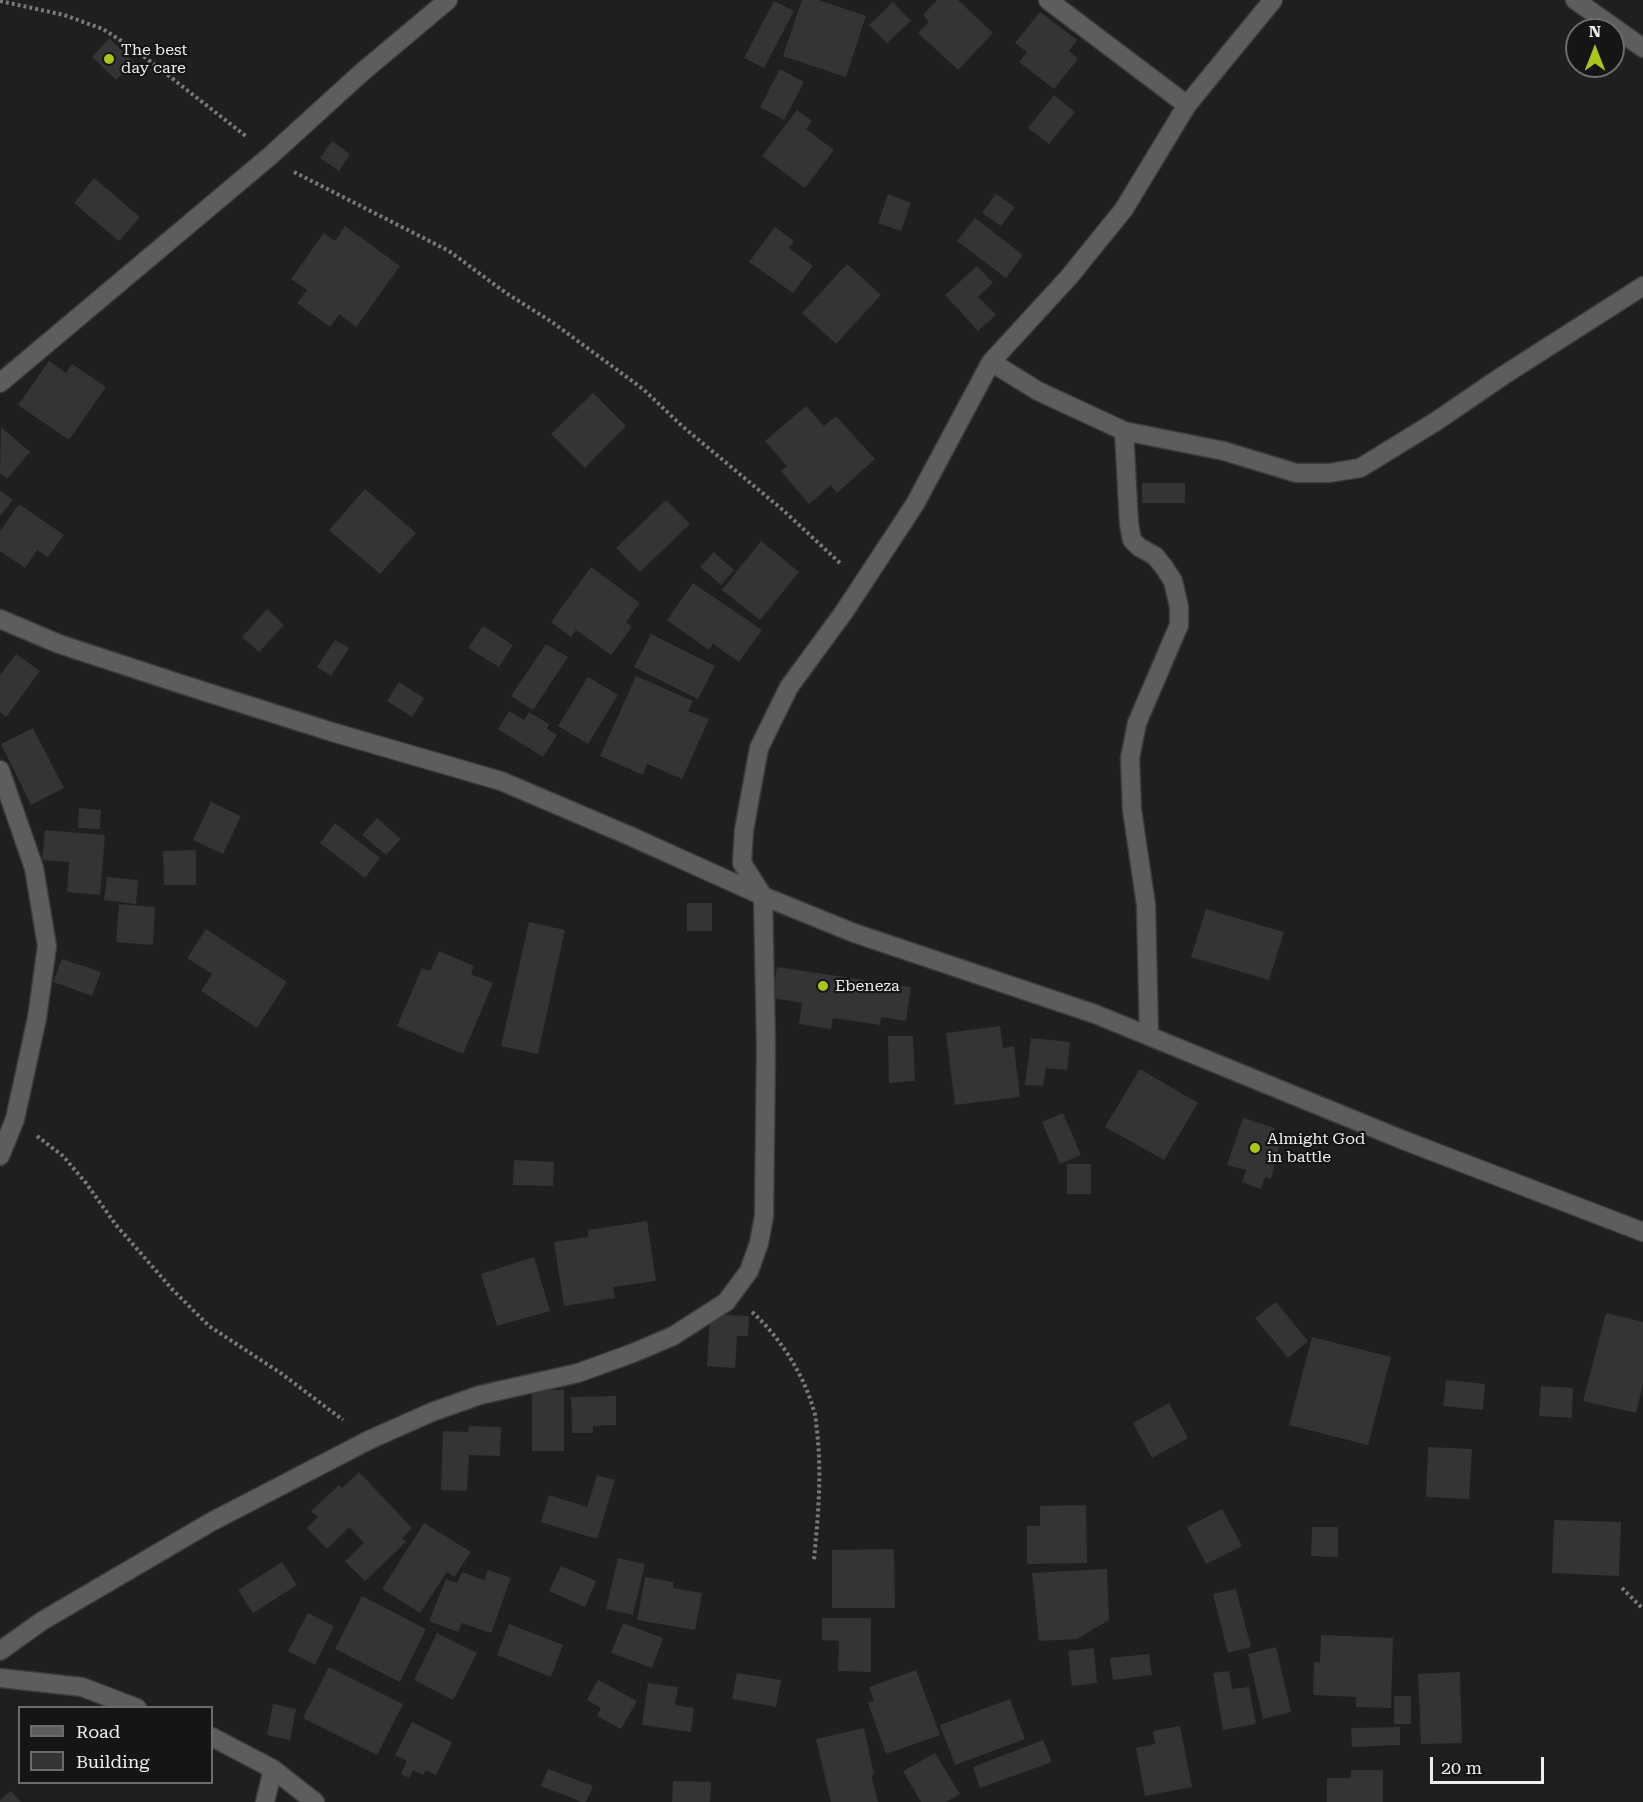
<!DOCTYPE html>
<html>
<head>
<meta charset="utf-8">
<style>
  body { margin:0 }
  #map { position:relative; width:1643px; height:1802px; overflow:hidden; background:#1f1e20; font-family:"Roboto Serif",serif }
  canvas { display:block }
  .legend { position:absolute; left:18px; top:1706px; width:195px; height:78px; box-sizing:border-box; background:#151517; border:2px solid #6c6b6d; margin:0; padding:8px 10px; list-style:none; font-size:18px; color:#eeedef }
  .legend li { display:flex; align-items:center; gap:12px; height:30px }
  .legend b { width:30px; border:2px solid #6c6b6d }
  .north { position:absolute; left:1565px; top:18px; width:60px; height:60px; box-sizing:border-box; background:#151517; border:2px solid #6c6b6d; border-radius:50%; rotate:0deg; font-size:16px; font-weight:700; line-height:24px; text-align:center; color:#eeedef }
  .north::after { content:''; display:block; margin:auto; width:21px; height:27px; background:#a9c71a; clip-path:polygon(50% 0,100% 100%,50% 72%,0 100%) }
  .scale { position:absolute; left:1430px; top:1757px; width:114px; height:27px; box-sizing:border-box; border:3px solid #eeedef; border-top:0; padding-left:8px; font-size:18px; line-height:21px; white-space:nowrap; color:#eeedef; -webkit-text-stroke:4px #151517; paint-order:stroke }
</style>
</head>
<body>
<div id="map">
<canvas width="1643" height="1802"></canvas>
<ul class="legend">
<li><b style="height:8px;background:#5d5c5f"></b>Road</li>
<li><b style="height:16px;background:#343336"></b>Building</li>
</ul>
<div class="north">N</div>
<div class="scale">20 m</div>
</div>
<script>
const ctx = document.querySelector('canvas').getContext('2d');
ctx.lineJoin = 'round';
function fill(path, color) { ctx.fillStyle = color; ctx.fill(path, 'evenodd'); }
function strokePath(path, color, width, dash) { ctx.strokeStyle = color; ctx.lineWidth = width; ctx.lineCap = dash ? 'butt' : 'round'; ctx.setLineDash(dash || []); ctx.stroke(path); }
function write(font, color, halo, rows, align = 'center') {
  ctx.font = font + ' "Roboto Serif",serif'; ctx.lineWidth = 4.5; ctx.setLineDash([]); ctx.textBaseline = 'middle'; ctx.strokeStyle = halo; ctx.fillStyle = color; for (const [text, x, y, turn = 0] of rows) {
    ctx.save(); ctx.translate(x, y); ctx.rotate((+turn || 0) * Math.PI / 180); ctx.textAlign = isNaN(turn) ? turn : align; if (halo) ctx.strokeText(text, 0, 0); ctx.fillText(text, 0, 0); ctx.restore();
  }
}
fill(new Path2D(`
  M 802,0 L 818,0 L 866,16 L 846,77 L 783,56 Z
  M 937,0 L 958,0 L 993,33 L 958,70 L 918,33 L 929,22 L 923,15 Z
  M 774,1 L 794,11 L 764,68 L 744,58 Z
  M 893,2 L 911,21 L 887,43 L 869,25 Z
  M 1040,12 L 1077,40 L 1069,51 L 1078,59 L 1054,89 L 1019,62 L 1027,52 L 1015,43 Z
  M 109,38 L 134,62 L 116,80 L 92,57 Z
  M 780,69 L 804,82 L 784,120 L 760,107 Z
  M 1054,95 L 1075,112 L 1049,144 L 1028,128 Z
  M 797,110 L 812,121 L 806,129 L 834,150 L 805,188 L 762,156 Z
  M 332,141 L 350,154 L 339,171 L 320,158 Z
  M 94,178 L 140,217 L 119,241 L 74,203 Z
  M 888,194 L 911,203 L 901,231 L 878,223 Z
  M 996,194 L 1015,207 L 1001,226 L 982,213 Z
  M 975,218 L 1023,255 L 1006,278 L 957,241 Z
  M 345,226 L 400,266 L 356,327 L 339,314 L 330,327 L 297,303 L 307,290 L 291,279 L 324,233 L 335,241 Z
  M 775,227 L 794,241 L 789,248 L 813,266 L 793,293 L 749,262 Z
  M 847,264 L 881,295 L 836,344 L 802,313 Z
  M 977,266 L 993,283 L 978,297 L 996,315 L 978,331 L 945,295 Z
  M 49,361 L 66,373 L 72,364 L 106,387 L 69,440 L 18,405 Z
  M 593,393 L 626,426 L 585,468 L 551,434 Z
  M 806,406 L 824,426 L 836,416 L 875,459 L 837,493 L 831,485 L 809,504 L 781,471 L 787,466 L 765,441 Z
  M 1,427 L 30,452 L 7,479 L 0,473 Z
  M 1142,483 L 1185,483 L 1185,503 L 1142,503 Z
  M 365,489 L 416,533 L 380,574 L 329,530 Z
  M 0,490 L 13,500 L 0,516 Z
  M 666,500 L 690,524 L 640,572 L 616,548 Z
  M 19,504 L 64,535 L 48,557 L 37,550 L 25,568 L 0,551 L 0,531 Z
  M 761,541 L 799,572 L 760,620 L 722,590 Z
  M 714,552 L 734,570 L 721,585 L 700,567 Z
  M 591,567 L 640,603 L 626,622 L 632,627 L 611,655 L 576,630 L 571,637 L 551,622 Z
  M 693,583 L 762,630 L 739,662 L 713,644 L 709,650 L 667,620 Z
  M 267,609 L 284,625 L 259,652 L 242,637 Z
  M 483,626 L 513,645 L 499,667 L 468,648 Z
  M 651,634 L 715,666 L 698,699 L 634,667 Z
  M 335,640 L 349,648 L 331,676 L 317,667 Z
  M 546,644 L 568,657 L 533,710 L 511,696 Z
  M 16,654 L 40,671 L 6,717 L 0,712 L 0,675 Z
  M 636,676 L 693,701 L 688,711 L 709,719 L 682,779 L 647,764 L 643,775 L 600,756 Z
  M 588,677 L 618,695 L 588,744 L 558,726 Z
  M 399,682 L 424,698 L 412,717 L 387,701 Z
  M 509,711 L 524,720 L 529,712 L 549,724 L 547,729 L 557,735 L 543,757 L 498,729 Z
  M 33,728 L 64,788 L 31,805 L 1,744 Z
  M 211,802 L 241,816 L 223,854 L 193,840 Z
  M 79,808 L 101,810 L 100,829 L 78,828 Z
  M 377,818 L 401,839 L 386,855 L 362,835 Z
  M 335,823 L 380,858 L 365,878 L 320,843 Z
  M 45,830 L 105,835 L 100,895 L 67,892 L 69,862 L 42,860 Z
  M 196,850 L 196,885 L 164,885 L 163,851 Z
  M 107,877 L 138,880 L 136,904 L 104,900 Z
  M 687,903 L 712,903 L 712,931 L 687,931 Z
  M 119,904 L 155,907 L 153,945 L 116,942 Z
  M 1206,909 L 1284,932 L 1269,980 L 1191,957 Z
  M 529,922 L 565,930 L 538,1054 L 501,1046 Z
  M 206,929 L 287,982 L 257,1028 L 201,991 L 212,974 L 187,958 Z
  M 439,951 L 474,966 L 471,974 L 493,983 L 463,1054 L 397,1026 L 422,968 L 430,971 Z
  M 62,959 L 101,972 L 92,996 L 53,982 Z
  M 777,967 L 911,987 L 906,1021 L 881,1017 L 880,1025 L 833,1018 L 831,1029 L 799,1024 L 802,1003 L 772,998 Z
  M 1000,1026 L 1003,1048 L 1014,1046 L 1020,1097 L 955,1105 L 946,1033 Z
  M 888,1036 L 913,1036 L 915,1081 L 889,1083 Z
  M 1031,1038 L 1070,1042 L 1067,1070 L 1046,1068 L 1043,1086 L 1025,1085 Z
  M 1140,1069 L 1198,1103 L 1164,1160 L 1105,1127 Z
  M 1063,1113 L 1081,1155 L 1060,1164 L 1042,1122 Z
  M 1243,1118 L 1275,1128 L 1272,1137 L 1281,1140 L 1271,1179 L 1265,1177 L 1261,1189 L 1242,1182 L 1246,1170 L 1227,1165 Z
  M 514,1160 L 554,1162 L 553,1186 L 513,1185 Z
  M 1067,1164 L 1091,1164 L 1091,1194 L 1067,1194 Z
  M 647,1221 L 656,1281 L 613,1287 L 615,1298 L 564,1306 L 554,1242 L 588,1237 L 588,1230 Z
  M 534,1257 L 550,1311 L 497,1326 L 481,1274 Z
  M 1276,1302 L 1308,1341 L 1288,1358 L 1255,1318 Z
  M 1606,1313 L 1643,1322 L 1643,1384 L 1636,1413 L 1583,1401 Z
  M 710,1314 L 749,1316 L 748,1336 L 737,1336 L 735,1368 L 707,1366 Z
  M 1312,1337 L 1391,1357 L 1368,1445 L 1289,1425 Z
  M 1446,1380 L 1485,1384 L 1483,1410 L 1443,1406 Z
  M 1541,1386 L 1573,1388 L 1572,1418 L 1539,1416 Z
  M 532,1390 L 564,1390 L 564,1451 L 532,1451 Z
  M 616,1396 L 616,1425 L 593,1426 L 593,1433 L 572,1433 L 571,1397 Z
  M 1169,1403 L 1188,1438 L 1152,1458 L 1133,1423 Z
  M 469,1426 L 501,1427 L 500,1456 L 469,1455 L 467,1491 L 441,1490 L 443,1431 L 468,1432 Z
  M 1428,1447 L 1472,1449 L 1469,1499 L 1426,1497 Z
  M 359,1472 L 412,1528 L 402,1538 L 406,1542 L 365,1581 L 345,1561 L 364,1543 L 349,1527 L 327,1549 L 307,1528 L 318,1517 L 311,1511 L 339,1485 L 342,1488 Z
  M 597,1475 L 615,1480 L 597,1539 L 541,1522 L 549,1495 L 587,1507 Z
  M 1086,1505 L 1087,1563 L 1027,1564 L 1027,1526 L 1040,1526 L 1040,1506 Z
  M 1222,1509 L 1242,1546 L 1206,1564 L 1187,1527 Z
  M 1554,1520 L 1621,1522 L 1619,1576 L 1552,1573 Z
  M 424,1523 L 471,1552 L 454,1577 L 447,1572 L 420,1613 L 382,1589 Z
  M 1312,1527 L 1338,1527 L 1338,1557 L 1311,1556 Z
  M 894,1549 L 895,1608 L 832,1608 L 832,1550 Z
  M 618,1558 L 645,1564 L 633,1615 L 606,1609 Z
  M 282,1562 L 297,1585 L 253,1613 L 238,1590 Z
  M 561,1566 L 596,1581 L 585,1607 L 549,1591 Z
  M 1107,1569 L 1109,1620 L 1077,1639 L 1039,1641 L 1032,1573 Z
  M 488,1570 L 511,1578 L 491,1633 L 462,1623 L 458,1632 L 429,1621 L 446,1579 L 457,1583 L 462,1572 L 484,1580 Z
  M 645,1577 L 673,1582 L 673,1588 L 702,1593 L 695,1630 L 637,1620 Z
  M 1236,1589 L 1251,1647 L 1228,1653 L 1213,1594 Z
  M 362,1596 L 426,1629 L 400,1682 L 335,1649 Z
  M 308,1613 L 334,1626 L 315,1665 L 288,1651 Z
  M 822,1618 L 871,1618 L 871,1672 L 838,1671 L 839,1641 L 822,1640 Z
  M 623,1623 L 663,1638 L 652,1668 L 611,1653 Z
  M 509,1624 L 563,1645 L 551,1677 L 497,1655 Z
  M 437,1633 L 477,1653 L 453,1700 L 414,1680 Z
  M 1321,1635 L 1393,1638 L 1391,1708 L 1356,1707 L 1356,1697 L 1313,1695 L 1314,1662 L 1320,1662 Z
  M 1276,1647 L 1291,1712 L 1263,1719 L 1248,1654 Z
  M 1094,1648 L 1097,1683 L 1072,1686 L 1068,1651 Z
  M 1149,1654 L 1152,1675 L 1113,1680 L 1110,1658 Z
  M 329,1667 L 403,1704 L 377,1755 L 303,1718 Z
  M 916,1670 L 940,1735 L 886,1754 L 868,1703 L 874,1701 L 869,1687 Z
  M 1229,1671 L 1232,1689 L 1249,1687 L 1256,1724 L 1223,1730 L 1213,1673 Z
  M 1460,1672 L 1462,1743 L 1421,1744 L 1418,1674 Z
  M 737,1673 L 781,1680 L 776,1707 L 732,1699 Z
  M 598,1680 L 637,1701 L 621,1729 L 597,1716 L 601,1708 L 587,1700 Z
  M 648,1683 L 678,1687 L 675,1705 L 694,1708 L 691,1732 L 642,1725 Z
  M 1394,1696 L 1411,1696 L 1411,1724 L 1394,1724 Z
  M 1010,1699 L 1025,1739 L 955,1765 L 940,1725 Z
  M 273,1704 L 296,1709 L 290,1740 L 267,1735 Z
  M 412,1722 L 452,1742 L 436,1775 L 426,1770 L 423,1775 L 413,1770 L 409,1778 L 401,1774 L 407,1761 L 395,1755 Z
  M 1180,1726 L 1192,1787 L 1145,1796 L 1136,1748 L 1155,1744 L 1153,1731 Z
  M 1400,1727 L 1400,1745 L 1352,1747 L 1351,1728 Z
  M 864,1728 L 874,1775 L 871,1775 L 878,1802 L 831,1802 L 816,1739 Z
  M 1043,1740 L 1052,1762 L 980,1788 L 973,1767 Z
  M 935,1753 L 960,1794 L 946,1802 L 921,1802 L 903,1771 Z
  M 548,1769 L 593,1786 L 586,1802 L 582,1802 L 541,1786 Z
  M 1351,1770 L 1383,1770 L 1383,1802 L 1327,1802 L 1327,1778 L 1351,1778 Z
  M 673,1781 L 711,1782 L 710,1802 L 672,1802 Z
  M 11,1791 L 21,1802 L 0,1802 L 0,1800 Z`), '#343336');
const minor = new Path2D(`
  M 1048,0 L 1187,105
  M 1575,0 L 1643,48
  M 991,362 L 1038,391 L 1124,431 L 1224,451 L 1296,473 L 1329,473 L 1360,468 L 1435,422 L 1504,375 L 1643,286
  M 0,383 L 270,156 L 360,74 L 448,0
  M 1124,431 L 1129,524 L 1132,540 L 1139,547 L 1155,556 L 1164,567 L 1173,581 L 1179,607 L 1179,625 L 1137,723 L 1130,758 L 1132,810 L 1146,905 L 1149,1036
  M 0,619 L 59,644 L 184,685 L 332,732 L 501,781 L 630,836 L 763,896 L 854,933 L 1095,1014 L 1403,1140 L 1643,1232
  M 0,770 L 34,868 L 47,946 L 37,1018 L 15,1119 L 0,1156
  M 0,1651 L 42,1621 L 211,1522 L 369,1440 L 432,1412 L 480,1395 L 578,1373 L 633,1353 L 673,1336 L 726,1302 L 749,1271 L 759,1243 L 764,1216 L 766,1046 L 763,896 L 742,863 L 744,830 L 759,748 L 789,687 L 844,612 L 915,504 L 991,362 L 1069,277 L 1124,209 L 1187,105 L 1273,0
  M 0,1678 L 82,1687 L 137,1708
  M 212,1737 L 273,1769 L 315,1802
  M 265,1802 L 273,1769`);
strokePath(minor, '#3b3a3c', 21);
strokePath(new Path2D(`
  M 0,1 L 64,15 L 103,29 L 137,51 L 247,137
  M 294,172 L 449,251 L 506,293 L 552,322 L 643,389 L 682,426 L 784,511 L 841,564
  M 37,1136 L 63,1156 L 86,1183 L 116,1225 L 172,1289 L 209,1326 L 282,1374 L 343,1420
  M 752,1312 C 779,1336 803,1373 813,1408 C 816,1415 816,1423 817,1431 C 822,1474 818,1517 814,1560
  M 1622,1588 L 1643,1609`), '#79787a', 4, [3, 3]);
strokePath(minor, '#5d5c5f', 18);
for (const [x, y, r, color] of [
  [109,59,6,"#a9c71a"],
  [823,986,6,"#a9c71a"],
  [1255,1148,6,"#a9c71a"]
]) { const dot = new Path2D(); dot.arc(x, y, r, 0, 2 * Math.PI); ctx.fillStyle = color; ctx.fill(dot); strokePath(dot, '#151517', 2); }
write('16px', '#eeedef', '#151517', [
  ["The best",121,50],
  ["day care",121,68],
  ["Ebeneza",835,986],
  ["Almight God",1267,1139],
  ["in battle",1267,1157]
], 'left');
</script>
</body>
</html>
